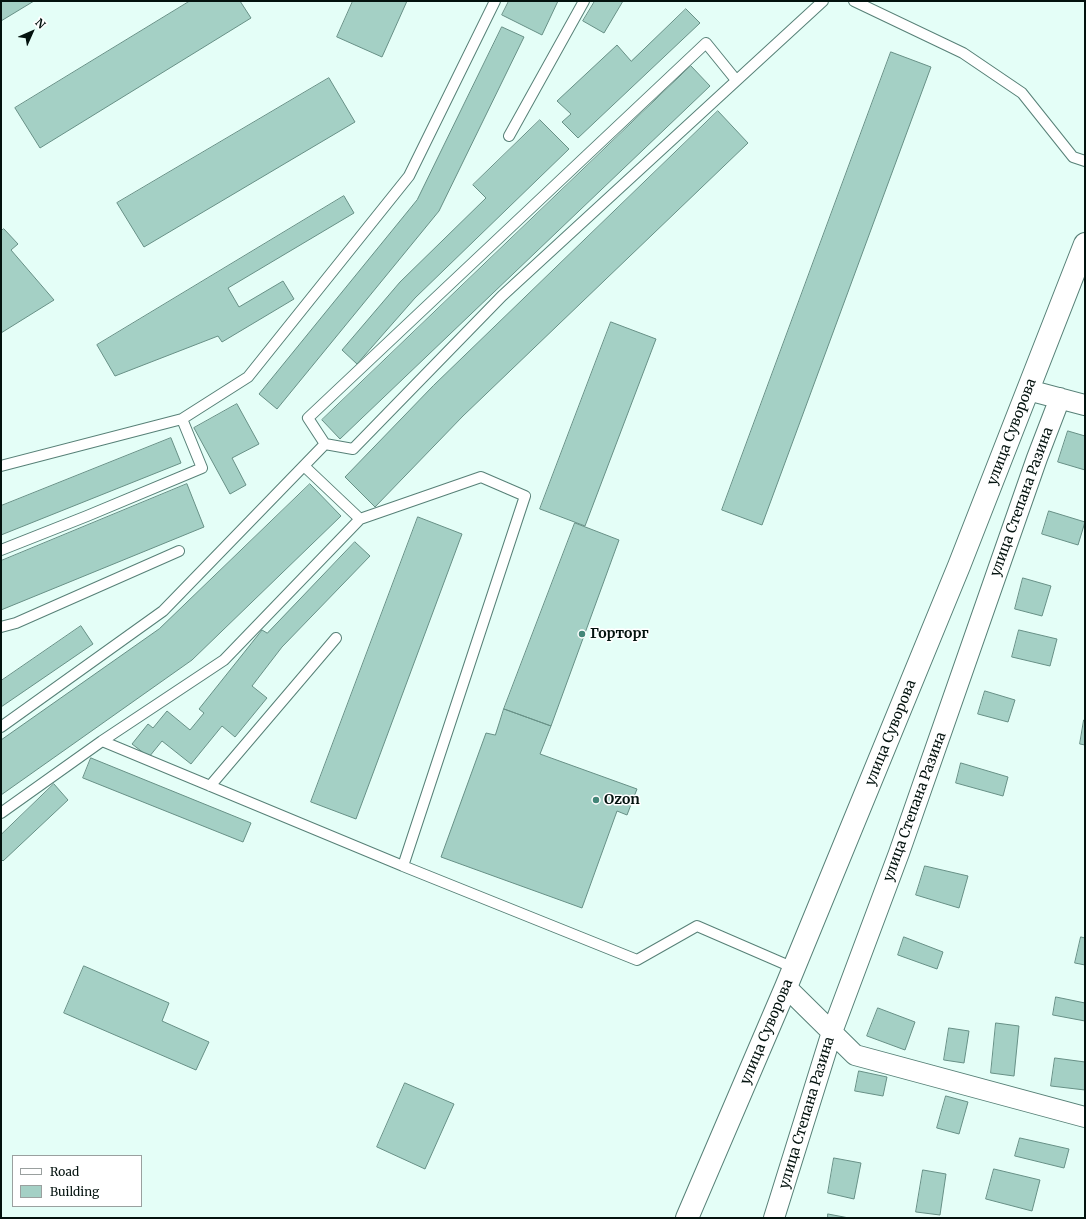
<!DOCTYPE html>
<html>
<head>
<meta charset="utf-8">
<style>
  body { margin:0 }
  #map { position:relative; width:1086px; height:1219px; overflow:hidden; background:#e4fef7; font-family:Merriweather,serif }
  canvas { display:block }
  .frame { position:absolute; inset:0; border:2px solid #03120e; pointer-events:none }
  .legend { position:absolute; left:12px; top:1155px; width:130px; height:52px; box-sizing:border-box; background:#fff; border:1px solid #9aa09f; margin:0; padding:5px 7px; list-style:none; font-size:12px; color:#03120e }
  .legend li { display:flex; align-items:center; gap:8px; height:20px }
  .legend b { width:20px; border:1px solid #9aa09f }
  .north { position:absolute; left:12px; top:12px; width:40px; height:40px; -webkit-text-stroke:3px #fff; paint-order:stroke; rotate:45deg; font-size:11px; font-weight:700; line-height:16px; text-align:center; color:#03120e }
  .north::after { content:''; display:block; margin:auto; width:14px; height:18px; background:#03120e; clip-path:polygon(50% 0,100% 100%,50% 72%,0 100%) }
</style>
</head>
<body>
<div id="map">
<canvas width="1086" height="1219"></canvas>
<div class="frame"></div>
<ul class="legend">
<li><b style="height:5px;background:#fff"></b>Road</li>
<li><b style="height:11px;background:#a4d0c5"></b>Building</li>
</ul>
<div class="north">N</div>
</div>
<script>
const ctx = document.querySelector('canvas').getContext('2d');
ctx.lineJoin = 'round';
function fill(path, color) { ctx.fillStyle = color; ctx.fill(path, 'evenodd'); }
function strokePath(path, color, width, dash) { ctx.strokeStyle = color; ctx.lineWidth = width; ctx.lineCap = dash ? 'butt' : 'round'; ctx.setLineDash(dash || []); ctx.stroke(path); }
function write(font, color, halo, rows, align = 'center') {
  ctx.font = font + ' Merriweather,serif'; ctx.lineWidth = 3; ctx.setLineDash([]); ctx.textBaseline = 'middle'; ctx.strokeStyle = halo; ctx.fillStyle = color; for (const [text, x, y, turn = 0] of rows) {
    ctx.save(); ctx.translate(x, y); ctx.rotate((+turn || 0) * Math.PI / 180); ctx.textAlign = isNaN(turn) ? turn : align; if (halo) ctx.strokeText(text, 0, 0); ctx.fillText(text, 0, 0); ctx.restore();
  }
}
const building = new Path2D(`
  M 1,1 L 34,1 L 1,21 Z
  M 190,1 L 240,1 L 251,18 L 40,148 L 15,108 Z
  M 353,1 L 407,1 L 382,57 L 337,37 Z
  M 509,1 L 558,1 L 542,35 L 502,15 Z
  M 595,1 L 623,1 L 604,33 L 583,21 Z
  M 686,9 L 700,23 L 578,138 L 562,122 L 571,114 L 557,101 L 617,45 L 631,61 Z
  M 502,27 L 524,37 L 439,211 L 277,409 L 259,394 L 417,200 Z
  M 891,52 L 931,67 L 762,525 L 722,510 Z
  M 691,66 L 710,86 L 340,439 L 322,420 Z
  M 329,78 L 355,122 L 144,247 L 117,203 Z
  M 718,111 L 748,143 L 463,416 L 375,507 L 345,477 L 433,386 Z
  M 540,120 L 569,149 L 415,298 L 357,364 L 342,350 L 400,282 L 486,198 L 473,185 Z
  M 344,196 L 354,213 L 228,288 L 239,307 L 283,281 L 294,299 L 222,342 L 218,336 L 115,376 L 97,345 Z
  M 4,229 L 18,244 L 11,250 L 54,300 L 1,333 L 1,231 Z
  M 611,322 L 656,339 L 585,526 L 540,509 Z
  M 237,404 L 259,444 L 232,458 L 246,485 L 230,494 L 194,428 Z
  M 1068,431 L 1085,436 L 1085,470 L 1058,462 Z
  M 171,438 L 181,463 L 1,535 L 1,506 Z
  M 187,484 L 204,527 L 1,610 L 1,561 Z
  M 310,484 L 341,516 L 192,660 L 1,795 L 1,740 L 159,629 Z
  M 1049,511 L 1085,522 L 1078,545 L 1042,534 Z
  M 418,517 L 462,534 L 356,819 L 311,802 Z
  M 575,523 L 619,540 L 551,726 L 504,709 Z
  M 355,542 L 370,556 L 282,647 L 252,686 L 267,698 L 235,737 L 222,726 L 191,764 L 162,741 L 149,757 L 132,744 L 148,724 L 153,728 L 167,711 L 190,730 L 204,713 L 199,709 L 262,630 L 267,633 Z
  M 1023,578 L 1051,586 L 1042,616 L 1015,609 Z
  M 81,626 L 93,644 L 1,707 L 1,681 Z
  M 1019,630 L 1057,639 L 1050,666 L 1012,657 Z
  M 985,691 L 1015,700 L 1008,722 L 978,714 Z
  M 504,709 L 551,726 L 540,754 L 637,789 L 627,815 L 617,811 L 582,908 L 441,857 L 486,733 L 495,735 Z
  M 1084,720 L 1085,720 L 1085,745 L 1080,744 Z
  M 91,758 L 251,823 L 243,842 L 83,778 Z
  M 961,763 L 1008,777 L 1003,796 L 956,783 Z
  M 54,784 L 68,800 L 3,861 L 1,859 L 1,835 Z
  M 925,866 L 968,876 L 959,908 L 916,895 Z
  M 904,937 L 943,952 L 937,969 L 898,955 Z
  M 1081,937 L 1085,938 L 1085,965 L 1075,963 Z
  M 84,966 L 169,1003 L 162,1021 L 209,1042 L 196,1070 L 64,1013 Z
  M 1056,997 L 1085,1003 L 1085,1021 L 1053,1015 Z
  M 878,1008 L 915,1022 L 905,1050 L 867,1036 Z
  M 996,1023 L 1019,1026 L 1014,1076 L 991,1073 Z
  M 949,1028 L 969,1031 L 964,1063 L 944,1060 Z
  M 1055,1058 L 1085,1062 L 1085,1090 L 1051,1086 Z
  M 859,1071 L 887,1077 L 883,1096 L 855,1091 Z
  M 405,1083 L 454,1104 L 425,1169 L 377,1147 Z
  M 946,1096 L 968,1102 L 959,1134 L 937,1128 Z
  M 1020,1138 L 1069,1149 L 1064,1168 L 1015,1156 Z
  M 834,1158 L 861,1163 L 854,1199 L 828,1193 Z
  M 994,1169 L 1040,1180 L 1032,1211 L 986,1199 Z
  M 923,1170 L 946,1174 L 940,1215 L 916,1212 Z
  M 828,1214 L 849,1218 L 828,1218 Z`);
fill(building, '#a4d0c5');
strokePath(building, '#679086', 1);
const service = new Path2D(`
  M 854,1 L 963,53 L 1022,93 L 1073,157 L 1085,161
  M 509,136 L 584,1
  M 325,444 L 308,418 L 706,43 L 736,80
  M 1,466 L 182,419 L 248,377 L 409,176 L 495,1
  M 1,550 L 87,516 L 202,468 L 182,419
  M 1,627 L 16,623 L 179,551
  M 1,727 L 163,611 L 325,444 L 353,449 L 502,296 L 823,1
  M 102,741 L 403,866 L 525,496 L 481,477 L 360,519
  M 210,786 L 336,638
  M 1,813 L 102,741 L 224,660 L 360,519 L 304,466
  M 403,866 L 637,960 L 697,926 L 794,968`);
const minor = new Path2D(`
  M 1028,390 L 1085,405
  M 786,987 L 855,1055 L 1085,1117
  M 774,1218 L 832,1032 L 899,853 L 1037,458 L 1060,398`);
const primary = new Path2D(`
  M 687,1218 L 786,987 L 959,566 L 1085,244`);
strokePath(service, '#578077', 12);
strokePath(minor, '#578077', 22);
strokePath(primary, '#578077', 24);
strokePath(service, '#fff', 10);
strokePath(minor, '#fff', 20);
strokePath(primary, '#fff', 22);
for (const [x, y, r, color] of [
  [582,634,4,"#438678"],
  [596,800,4,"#438678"]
]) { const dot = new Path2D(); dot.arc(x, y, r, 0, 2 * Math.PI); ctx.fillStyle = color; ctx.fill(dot); strokePath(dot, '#fff', 1.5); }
write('14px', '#03120e', '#fff', [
  ["улица Суворова",1012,432,-69],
  ["улица Степана Разина",1022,502,-70],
  ["улица Суворова",891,733,-68],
  ["улица Степана Разина",915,807,-70],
  ["улица Суворова",767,1032,-67],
  ["улица Степана Разина",807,1113,-73]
]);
write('bold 14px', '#03120e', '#fff', [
  ["Горторг",590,634],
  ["Ozon",604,800]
], 'left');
</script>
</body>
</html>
